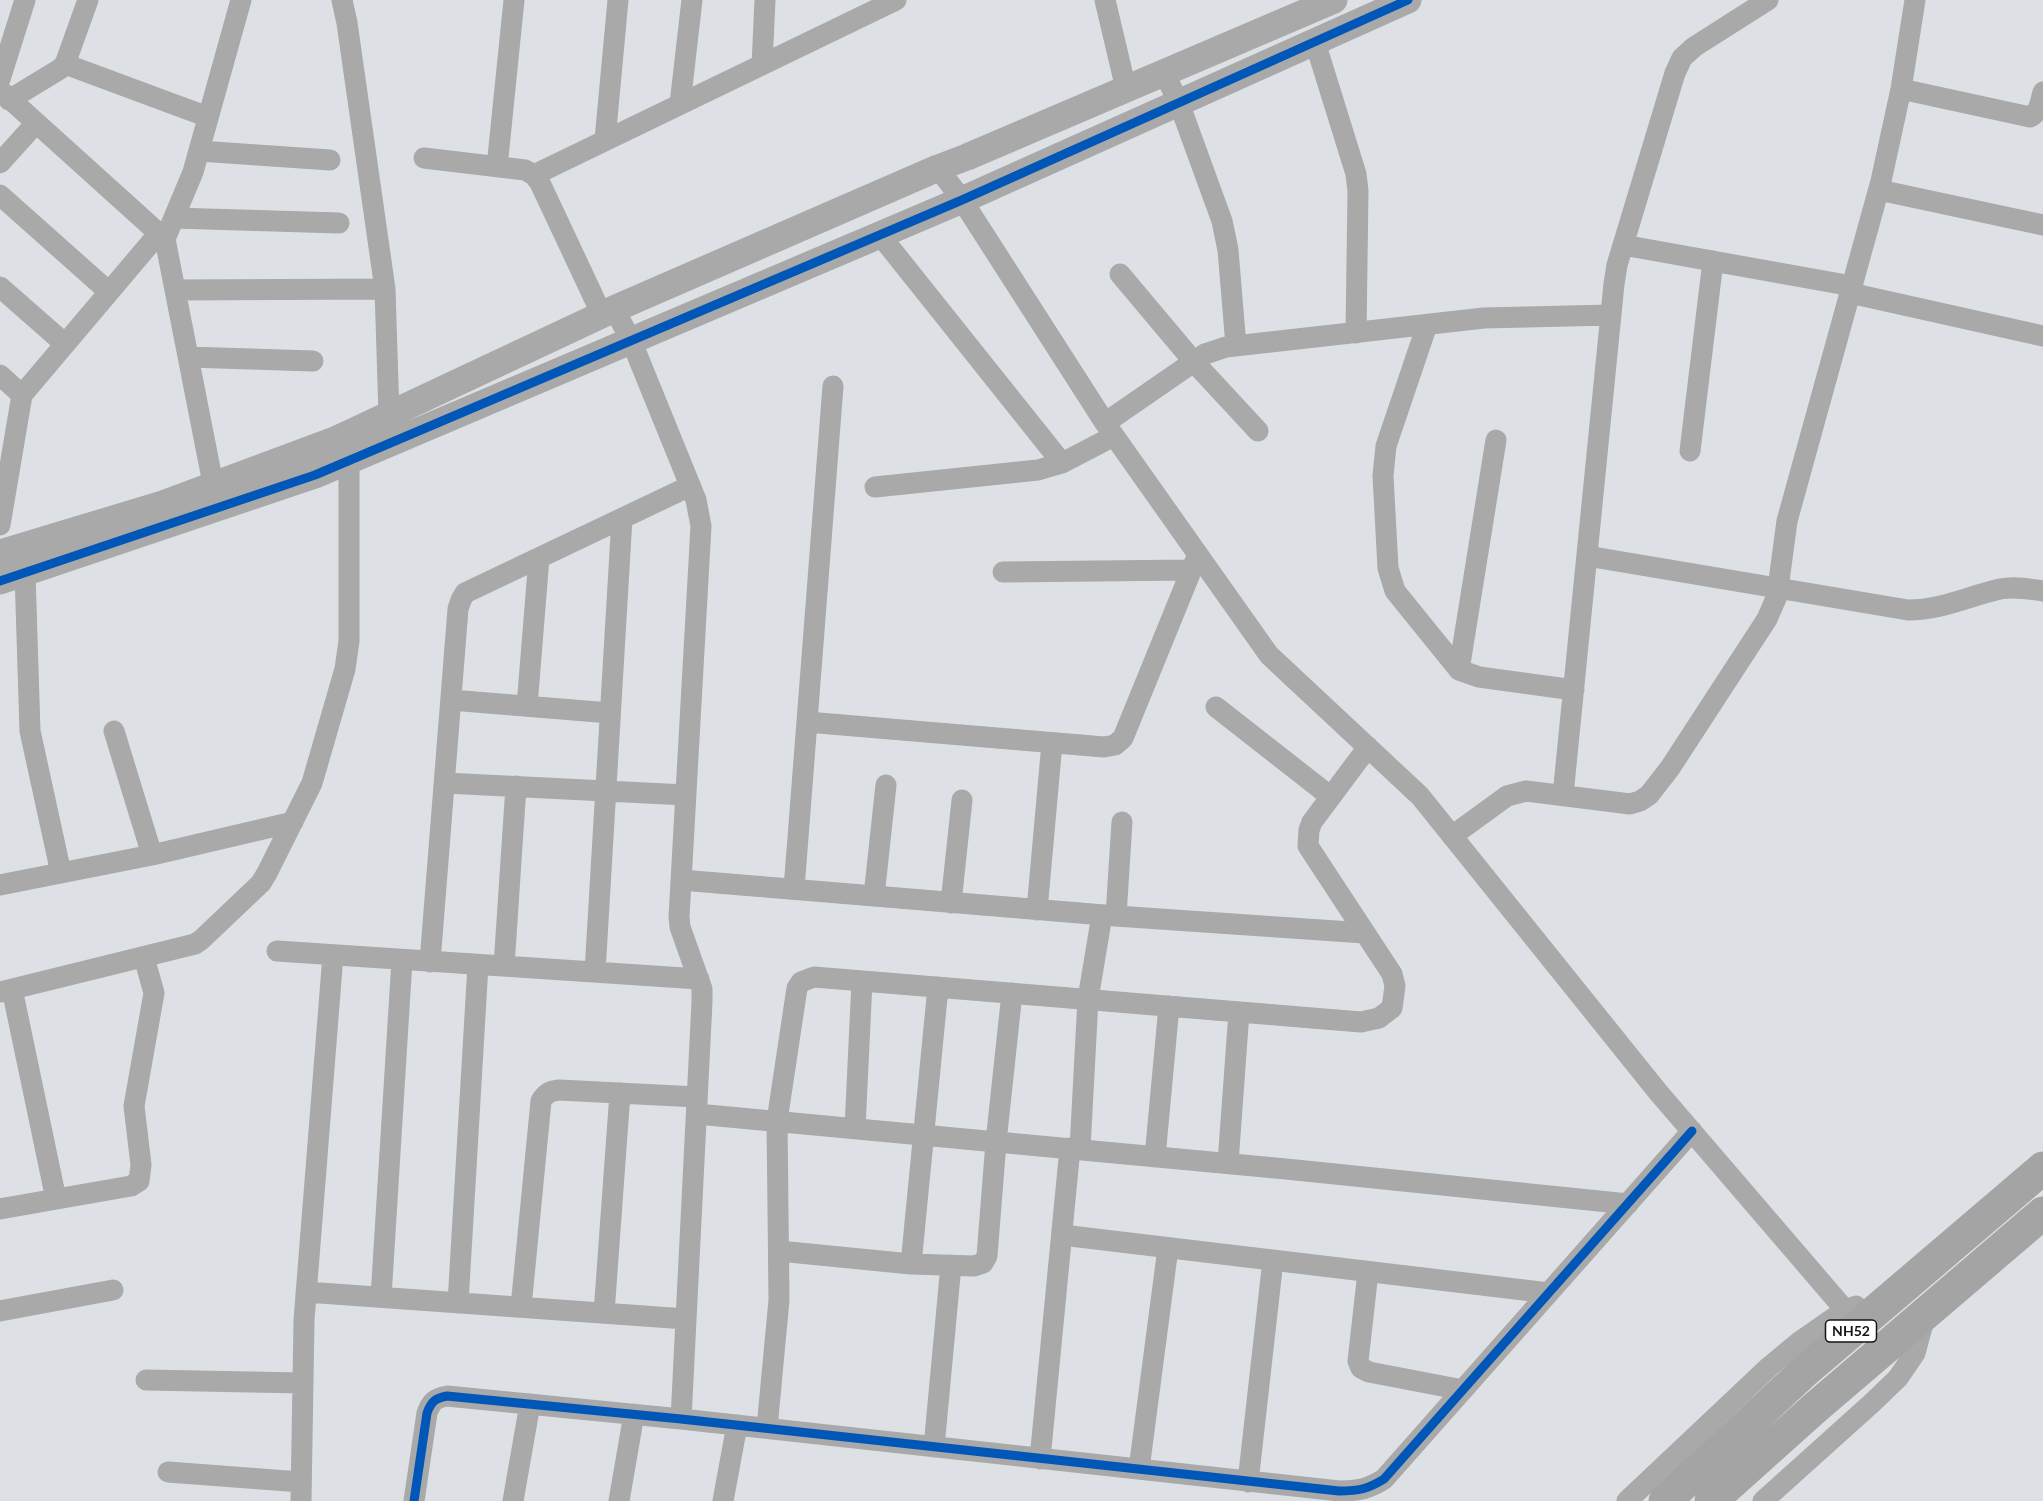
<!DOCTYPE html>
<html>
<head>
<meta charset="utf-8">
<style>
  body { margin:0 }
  canvas { display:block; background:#dde0e4 }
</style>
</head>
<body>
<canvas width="2043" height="1501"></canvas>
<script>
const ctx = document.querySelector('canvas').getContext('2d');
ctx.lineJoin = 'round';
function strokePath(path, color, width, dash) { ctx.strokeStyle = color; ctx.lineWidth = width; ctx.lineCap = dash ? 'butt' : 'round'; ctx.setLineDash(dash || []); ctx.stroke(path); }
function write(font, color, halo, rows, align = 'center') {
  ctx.font = font + ' Lato,sans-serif'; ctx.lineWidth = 4.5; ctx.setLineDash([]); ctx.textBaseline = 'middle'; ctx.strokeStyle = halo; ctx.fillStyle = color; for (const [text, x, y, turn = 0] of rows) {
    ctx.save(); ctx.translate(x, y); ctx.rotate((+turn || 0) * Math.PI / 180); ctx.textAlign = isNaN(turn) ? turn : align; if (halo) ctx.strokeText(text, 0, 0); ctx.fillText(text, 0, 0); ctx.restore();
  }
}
strokePath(new Path2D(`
  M 342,0 L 347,23 L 385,289 L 389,415
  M 1105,0 L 1126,89
  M 1315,42 L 1356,174 L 1358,191 L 1356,333
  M 65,64 L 208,117
  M 762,65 L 765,0
  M 1164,73 L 1179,103 L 1222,221 L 1228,250 L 1236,346
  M 0,79 L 25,0
  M 1901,89 L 2030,117 C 2040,112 2040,102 2043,92
  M 0,90 L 165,239
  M 9,100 L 60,69 L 65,64 L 88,0
  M 680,104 L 692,0
  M 605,140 L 618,0
  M 199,151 L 330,160
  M 424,158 L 525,170 L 534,175 L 540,183 L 602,315
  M 0,163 L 36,123
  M 497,167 L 514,0
  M 938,168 L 962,200 L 1105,423 L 1269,655 L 1420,796 L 1658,1092 L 1858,1325
  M 534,175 L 896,0
  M 1879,190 L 2043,225
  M 0,195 L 109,292
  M 174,218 L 339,223
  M 880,235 L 1062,463
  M 1623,245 L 1852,286
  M 1120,274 L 1194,362 L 1258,431
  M 0,287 L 65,344
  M 175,290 L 385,289
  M 1850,293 L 2043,336
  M 614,309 L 631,340 L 696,500 L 701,526 L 679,917 L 680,927 L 702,989 L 702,1002 L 681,1419
  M 1427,325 L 1386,446 L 1383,476 L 1388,568 L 1395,591 L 1459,670 L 1479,677 L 1574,690
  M 188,357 L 313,361
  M 0,375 L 22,395
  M 1105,423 L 1205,354 L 1226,347 L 1484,318 L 1611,315
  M 1690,451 L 1713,261
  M 875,487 L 1038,470 L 1062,463 L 1114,436
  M 216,499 L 165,239 L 193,172 L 241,0
  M 0,525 L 22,395 L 159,233
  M 1587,556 L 1908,610 C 1941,610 1969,596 2000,589 C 2014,586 2029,589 2043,591
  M 1003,572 L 1191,570
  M 25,573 L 30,731 L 61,873
  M 1459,670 L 1496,440
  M 451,700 L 610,713
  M 527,706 L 539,558
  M 1216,707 L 1331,797
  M 807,722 L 1104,747 L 1115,745 L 1123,738 L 1198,554
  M 114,731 L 152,855
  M 445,783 L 686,795
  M 1563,795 L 1614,284 L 1617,265 L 1675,73 L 1682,58 L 1694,47 L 1768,0
  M 1452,836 L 1507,796 L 1526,791 L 1630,804 L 1640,801 L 1649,795 L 1670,768 L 1767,619 L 1777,596 L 1787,521 L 1881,181 L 1901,89 L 1915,0
  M 681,880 L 1116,916 L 1365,933
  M 0,885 L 152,855 L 293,822
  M 794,889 L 833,386
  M 874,896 L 886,785
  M 951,903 L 962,800
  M 1037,910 L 1052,743
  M 1116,916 L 1122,822
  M 277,951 L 699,979
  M 430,962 L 458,609 L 461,600 L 465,593 L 690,486
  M 504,966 L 516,786
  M 595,972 L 622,518
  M 12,989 L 56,1199
  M 0,992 L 195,944 L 201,940 L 261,883 L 267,873 L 312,783 L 345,669 L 349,641 L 349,460
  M 697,1114 L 1286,1169 L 1628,1204
  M 855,1128 L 862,981
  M 1080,1149 L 1088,999 L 1102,915
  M 1155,1157 L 1169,1006
  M 1228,1163 L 1239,1012
  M 0,1209 L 131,1186 L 139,1181 L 141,1165 L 134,1106 L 154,993 L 144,957
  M 1062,1235 L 1549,1293
  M 779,1251 L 911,1264 L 974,1266 L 983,1263 L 987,1256 L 996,1142 L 1012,993
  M 911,1264 L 938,987
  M 1368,1272 L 1358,1361 L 1361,1368 L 1369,1372 L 1463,1390
  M 306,1292 L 686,1319
  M 381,1297 L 402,960
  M 458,1303 L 478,965
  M 521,1307 L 541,1101 C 546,1093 550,1091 559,1090 L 697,1097
  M 0,1311 L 113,1290
  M 604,1313 L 620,1093
  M 146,1380 L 303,1383
  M 767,1428 L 779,1300 L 777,1121 L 797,988 L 801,982 L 814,977 L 1361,1022 L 1379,1018 L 1392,1008 L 1395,986 L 1392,974 L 1308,846 L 1309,830 L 1312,822 L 1368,747
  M 934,1447 L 951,1265
  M 1040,1459 L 1070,1148
  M 1139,1469 L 1168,1248
  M 168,1472 L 301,1482
  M 1248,1482 L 1273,1260
  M 301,1501 L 304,1320 L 333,955
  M 414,1501 L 427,1413 C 431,1402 435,1398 447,1396 L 681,1419 L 1339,1491 C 1359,1491 1368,1489 1384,1479 L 1692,1131
  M 513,1501 L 530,1404
  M 619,1501 L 634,1414
  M 723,1501 L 737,1425
  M 1627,1501 L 1769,1367 L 1799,1342 L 1845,1310 L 1856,1306
  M 1763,1501 L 1872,1403 L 1898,1378 L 1915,1353 L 1925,1316`), '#a8a9a8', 21);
strokePath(new Path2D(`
  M 0,553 L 163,504 L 335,440 L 614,309 L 938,168 L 967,157 L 1334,0
  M 0,581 L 315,475 L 962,200 L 1408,0`), '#a8a9a8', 27);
strokePath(new Path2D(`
  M 1665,1501 L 1805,1371 L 2043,1168
  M 1711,1501 L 1816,1407 L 2043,1213`), '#a4a4a4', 33);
strokePath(new Path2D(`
  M 0,581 L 315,475 L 962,200 L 1408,0
  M 414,1501 L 427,1413 C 431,1402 435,1398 447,1396 L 681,1419 L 1339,1491 C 1359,1491 1368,1489 1384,1479 L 1692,1131`), '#0057b8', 9);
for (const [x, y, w] of [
  [1851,1331,51]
]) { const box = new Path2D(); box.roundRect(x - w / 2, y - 11, w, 22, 4.5); ctx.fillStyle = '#fff'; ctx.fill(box); strokePath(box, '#131517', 1.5); }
write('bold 14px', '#131517', null, [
  ["NH52",1851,1331]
]);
</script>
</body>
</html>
